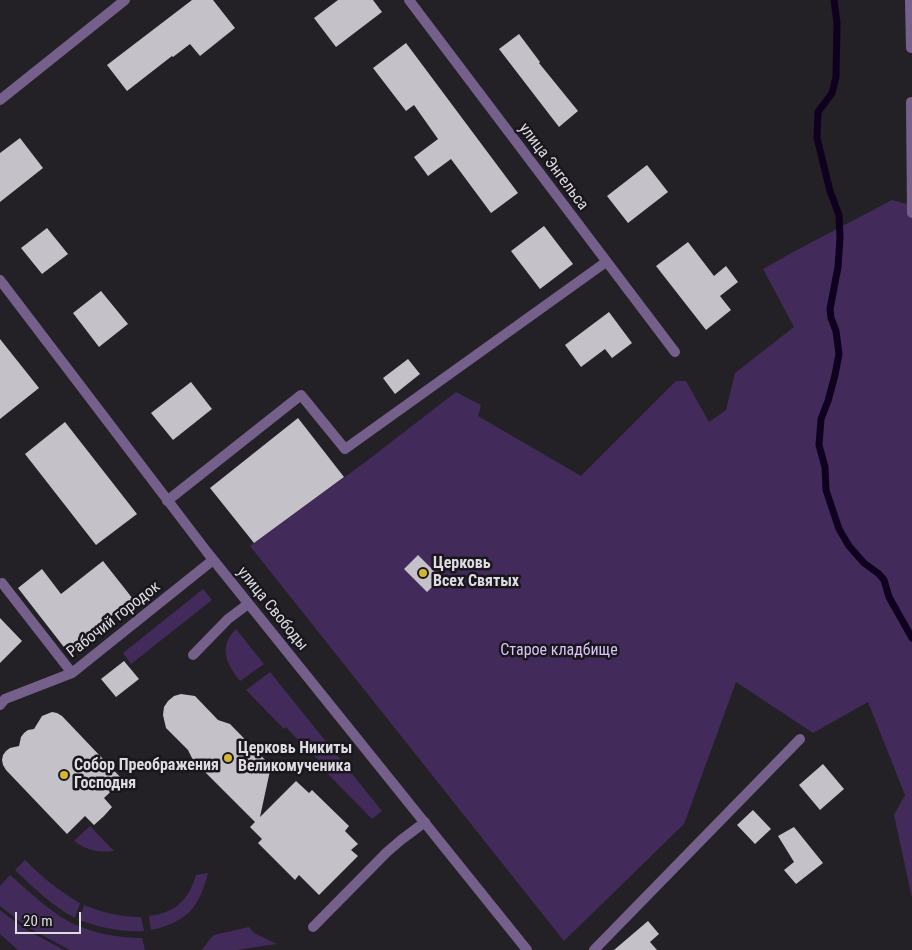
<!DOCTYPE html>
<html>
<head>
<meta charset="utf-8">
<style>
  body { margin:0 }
  #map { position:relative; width:912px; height:950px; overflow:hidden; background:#232026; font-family:"Roboto Condensed",sans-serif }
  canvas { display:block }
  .scale { position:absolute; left:15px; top:912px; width:66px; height:22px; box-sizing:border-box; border:2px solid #dedce1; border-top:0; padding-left:6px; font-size:15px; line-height:18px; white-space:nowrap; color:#dedce1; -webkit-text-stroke:4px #19171d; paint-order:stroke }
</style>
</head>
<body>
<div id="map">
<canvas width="912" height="950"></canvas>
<div class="scale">20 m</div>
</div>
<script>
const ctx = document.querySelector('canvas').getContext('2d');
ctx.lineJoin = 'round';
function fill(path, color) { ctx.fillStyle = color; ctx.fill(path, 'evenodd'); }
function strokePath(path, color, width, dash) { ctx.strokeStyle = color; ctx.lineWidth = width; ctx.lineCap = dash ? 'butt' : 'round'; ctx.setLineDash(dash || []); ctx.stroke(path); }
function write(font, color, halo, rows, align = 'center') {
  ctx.font = font + ' "Roboto Condensed",sans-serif'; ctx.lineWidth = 5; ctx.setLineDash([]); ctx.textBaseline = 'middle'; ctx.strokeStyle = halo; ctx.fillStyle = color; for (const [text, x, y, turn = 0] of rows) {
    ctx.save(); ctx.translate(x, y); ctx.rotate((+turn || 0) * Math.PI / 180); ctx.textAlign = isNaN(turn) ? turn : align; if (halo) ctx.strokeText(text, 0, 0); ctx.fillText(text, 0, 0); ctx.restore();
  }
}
fill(new Path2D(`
  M 892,200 L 911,205 L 912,213 L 912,898 L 894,815 L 905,795 L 868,702 L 813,733 L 736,682 L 684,824 L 564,941 L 250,546 L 364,463 L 456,392 L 481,405 L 478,416 L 581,476 L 676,381 L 686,381 L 709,422 L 726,410 L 735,373 L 794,327 L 763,269 L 795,251 Z
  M 203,589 L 212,600 L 131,664 L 123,653 Z
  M 236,629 L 264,664 L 240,681 C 226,663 218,647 236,629 Z
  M 270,672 L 382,811 L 372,819 L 320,766 L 322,764 L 307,748 L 304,750 L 299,745 L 301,743 L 286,727 L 284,729 L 246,690 Z
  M 90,826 L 114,851 C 98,853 86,850 74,841 Z
  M 25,860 C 42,877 59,891 80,903 L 75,918 C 52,906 34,888 15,870 Z
  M 208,873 C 199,908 187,922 151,930 L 149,916 C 175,913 189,900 196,875 Z
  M 10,875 C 26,889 43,905 61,917 C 85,932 115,938 142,938 L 145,950 L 70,950 L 27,927 L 0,906 L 0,886 Z
  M 84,905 C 103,913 121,917 141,917 L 144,931 C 121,932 101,928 79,920 Z
  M 0,910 L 25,929 L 64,950 L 18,950 L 0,934 Z
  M 249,927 L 254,933 L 277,944 L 236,950 L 202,950 L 210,939 L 214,935 Z`), '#422b5a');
strokePath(new Path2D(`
  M 834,0 L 837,23 L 836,77 L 832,93 L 818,112 L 817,138 L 830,191 L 839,215 L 840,238 L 838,267 L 830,309 L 831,318 L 836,331 L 839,354 L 835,375 L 828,401 L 821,419 L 819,445 L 825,467 L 826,490 L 839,529 L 849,546 L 864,563 L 879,574 L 884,580 L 889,597 L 912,638`), '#100020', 7);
fill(new Path2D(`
  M 192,0 L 213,0 L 235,28 L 200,56 L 190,44 L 173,57 L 172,56 L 127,91 L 107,65 Z
  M 338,0 L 373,0 L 382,12 L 336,47 L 314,18 Z
  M 519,34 L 540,62 L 539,63 L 578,111 L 559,127 L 499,49 Z
  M 406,43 L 518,193 L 491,213 L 451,159 L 428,176 L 414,157 L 438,139 L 414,105 L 406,111 L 373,68 Z
  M 20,138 L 43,168 L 0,202 L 0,153 Z
  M 647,165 L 668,192 L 628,223 L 607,196 Z
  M 544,226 L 573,264 L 540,289 L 511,251 Z
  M 47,228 L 68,254 L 42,274 L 21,248 Z
  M 688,242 L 714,276 L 726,266 L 738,282 L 720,296 L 731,310 L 706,330 L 656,266 Z
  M 101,291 L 128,324 L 99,347 L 73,313 Z
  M 609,312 L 632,343 L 612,358 L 605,349 L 581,367 L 565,345 Z
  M 0,339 L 39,388 L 0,419 Z
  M 408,359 L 420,374 L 395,394 L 383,378 Z
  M 191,382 L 212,409 L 173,440 L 151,413 Z
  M 298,418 L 344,477 L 254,543 L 210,488 Z
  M 65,422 L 137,514 L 96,545 L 25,454 Z
  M 418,555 L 441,578 L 427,592 L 404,569 Z
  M 103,561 L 133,599 L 67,651 L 18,588 L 42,569 L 61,594 Z
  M 0,618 L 22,641 L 0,663 Z
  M 124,661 L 139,679 L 116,697 L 101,679 Z
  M 181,694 L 195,696 L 218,720 L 230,724 L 271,766 L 260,817 L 296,781 L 309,793 L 312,790 L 349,826 L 345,831 L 358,844 L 351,850 L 358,856 L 319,895 L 299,875 L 295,880 L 258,843 L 262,839 L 250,827 L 255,822 L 193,760 L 188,750 L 166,728 L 163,715 L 164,707 L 168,701 L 174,696 Z
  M 52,712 L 57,713 L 62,716 L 123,780 L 104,798 L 112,807 L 104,816 L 94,825 L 85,816 L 67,834 L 6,770 L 3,765 L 2,760 L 3,755 L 6,751 L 10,748 L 19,746 L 21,737 L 24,733 L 28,730 L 34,729 L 42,716 Z
  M 823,764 L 844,789 L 820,810 L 799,785 Z
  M 753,810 L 771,829 L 755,844 L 737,825 Z
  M 794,827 L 823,863 L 796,884 L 784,870 L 794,862 L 778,836 Z
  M 648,921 L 659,934 L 650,942 L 657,950 L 614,950 Z`), '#c4c1c9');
strokePath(new Path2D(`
  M 167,501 L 301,395 L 345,449 L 606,262
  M 2,583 L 72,673
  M 193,655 L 228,619 L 248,604
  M 0,705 L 5,699 L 72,673 L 213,560
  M 313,927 L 387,852 L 401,840 L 425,822
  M 594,950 L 800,739`), '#74608b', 10);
strokePath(new Path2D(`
  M 409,0 L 675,352
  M 910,0 L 911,48
  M 0,100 L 125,0
  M 911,102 L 912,213
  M 0,280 L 207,552 L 527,950`), '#74608b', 10);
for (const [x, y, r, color] of [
  [423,573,5,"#d4b635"],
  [228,758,5,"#d4b635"],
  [64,775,5,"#d4b635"]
]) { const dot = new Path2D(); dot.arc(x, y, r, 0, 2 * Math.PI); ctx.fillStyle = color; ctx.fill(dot); strokePath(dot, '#19171d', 2); }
write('16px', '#dedce1', '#19171d', [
  ["улица Энгельса",553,167,53],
  ["улица Свободы",272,609,51],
  ["Рабочий городок",114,620,-38]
]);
write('bold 16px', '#dedce1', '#19171d', [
  ["Церковь",433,564],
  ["Всех Святых",433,582],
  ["Церковь Никиты",238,749],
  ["Великомученика",238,767],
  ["Собор Преображения",74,766],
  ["Господня",74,784]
], 'left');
write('16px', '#dbc3f8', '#19171d', [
  ["Старое кладбище",559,651]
]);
</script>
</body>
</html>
